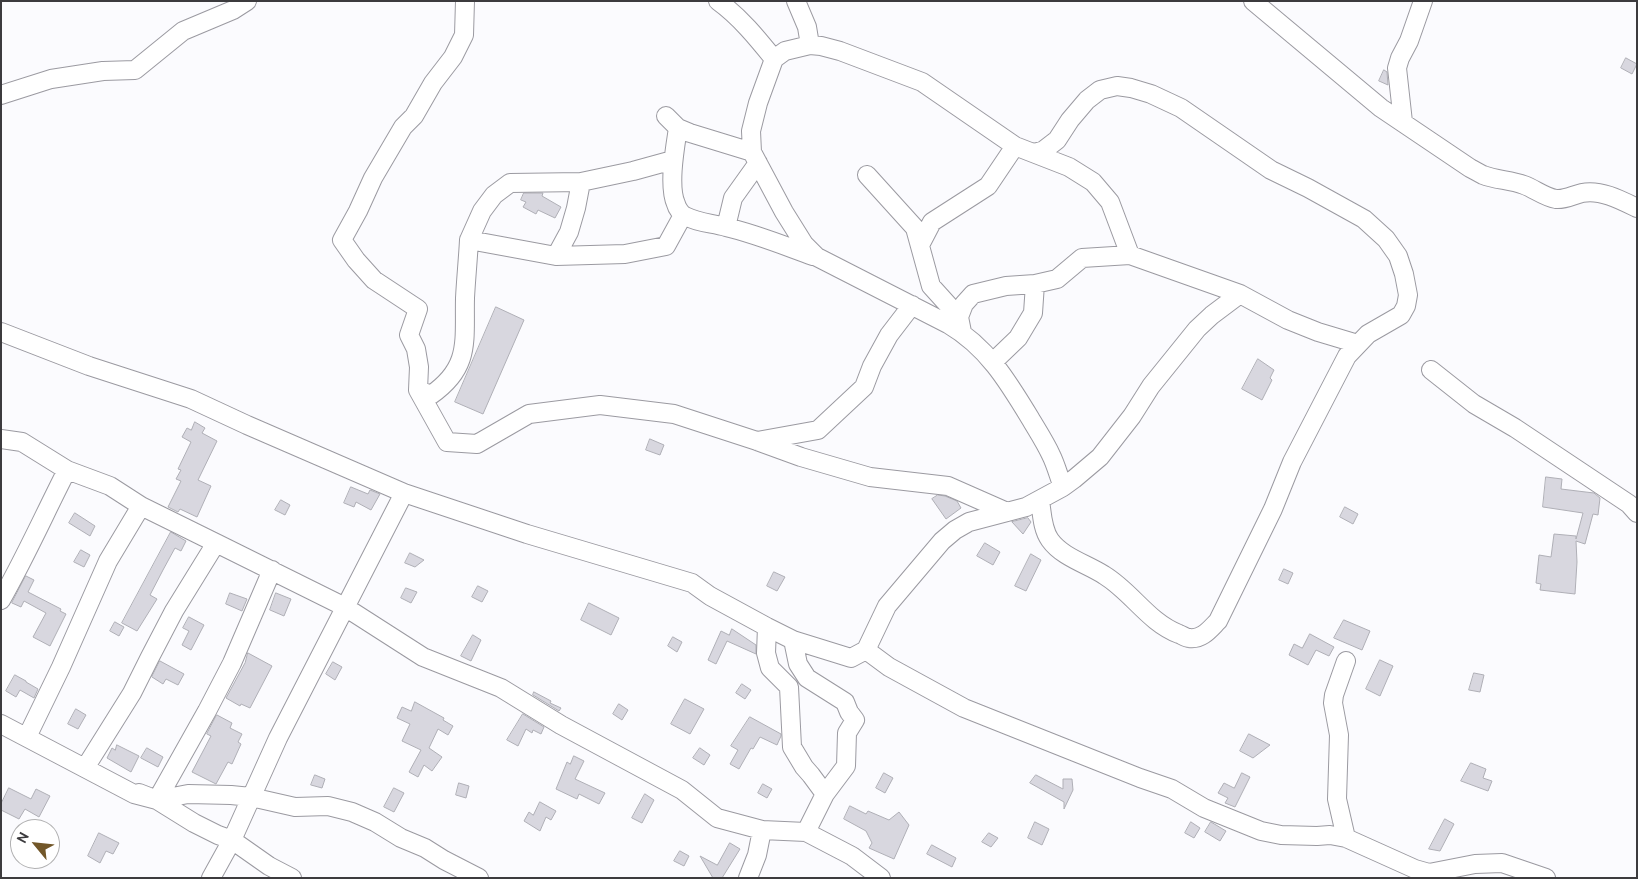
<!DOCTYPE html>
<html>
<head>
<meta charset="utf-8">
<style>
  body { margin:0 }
  #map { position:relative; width:1638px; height:879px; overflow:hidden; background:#fbfbfe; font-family:Cabin,sans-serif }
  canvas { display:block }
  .frame { position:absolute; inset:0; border:2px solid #3c3b3e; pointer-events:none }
  .north { position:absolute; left:10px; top:819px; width:50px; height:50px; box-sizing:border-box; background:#fff; border:1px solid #b1b1b2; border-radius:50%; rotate:298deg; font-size:14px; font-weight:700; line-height:20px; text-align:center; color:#3c3b3e }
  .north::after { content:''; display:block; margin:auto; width:18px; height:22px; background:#725729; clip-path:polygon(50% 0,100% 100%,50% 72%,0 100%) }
</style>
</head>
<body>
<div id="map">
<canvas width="1638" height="879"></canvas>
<div class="frame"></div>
<div class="north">N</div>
</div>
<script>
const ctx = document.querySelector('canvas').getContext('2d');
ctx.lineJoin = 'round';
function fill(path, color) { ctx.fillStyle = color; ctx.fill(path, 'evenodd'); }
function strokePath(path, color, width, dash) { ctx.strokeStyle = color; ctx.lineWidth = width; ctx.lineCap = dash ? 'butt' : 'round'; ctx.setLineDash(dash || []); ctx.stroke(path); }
const building = new Path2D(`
  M 1626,58 L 1637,64 L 1632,74 L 1621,68 Z
  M 1384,70 L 1387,72 L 1388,85 L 1379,81 Z
  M 524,193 L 543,193 L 542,196 L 561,207 L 555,218 L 538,210 L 536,214 L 523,207 L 526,202 L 521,200 Z
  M 496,307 L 524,320 L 483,414 L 455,402 Z
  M 1258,359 L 1274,370 L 1270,378 L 1272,380 L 1262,400 L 1242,389 Z
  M 195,422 L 205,428 L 202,433 L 217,441 L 198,480 L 211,486 L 197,517 L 180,509 L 178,512 L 168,507 L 181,481 L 176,479 L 181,470 L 178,469 L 191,442 L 182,437 L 187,428 L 191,430 Z
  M 650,439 L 664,445 L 660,455 L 646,450 Z
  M 1546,477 L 1562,479 L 1561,489 L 1594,493 L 1600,498 L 1598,515 L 1593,514 L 1585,544 L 1576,541 L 1577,562 L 1575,594 L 1540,590 L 1541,584 L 1536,583 L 1539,555 L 1551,557 L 1554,534 L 1576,536 L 1576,539 L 1583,513 L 1543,507 Z
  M 351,487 L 368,494 L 370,490 L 380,494 L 371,510 L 356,502 L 354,507 L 344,503 Z
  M 938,495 L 945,496 L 957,501 L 961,508 L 946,519 L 932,499 Z
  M 281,500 L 290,505 L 285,515 L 275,510 Z
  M 1345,507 L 1358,514 L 1353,524 L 1340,517 Z
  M 75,513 L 95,526 L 90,536 L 69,523 Z
  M 1028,518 L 1031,522 L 1023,534 L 1012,522 Z
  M 171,532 L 186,541 L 181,551 L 175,548 L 163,570 L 150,595 L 157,599 L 137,631 L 122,623 Z
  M 985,543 L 1000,552 L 993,565 L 977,556 Z
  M 81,550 L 90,555 L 84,567 L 74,562 Z
  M 410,553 L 424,560 L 415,567 L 405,563 Z
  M 1031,554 L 1041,560 L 1026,591 L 1015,586 Z
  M 1284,569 L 1293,573 L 1288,584 L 1279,580 Z
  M 774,572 L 785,577 L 777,591 L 767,586 Z
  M 26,576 L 34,580 L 28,592 L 61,609 L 60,611 L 66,614 L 50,646 L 33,637 L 46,613 L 24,601 L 21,607 L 12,603 Z
  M 478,586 L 488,591 L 482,602 L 472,597 Z
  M 406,588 L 417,592 L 411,603 L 401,598 Z
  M 230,593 L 247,599 L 242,611 L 226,604 Z
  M 276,593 L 291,599 L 284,616 L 270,610 Z
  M 589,603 L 619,618 L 611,635 L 581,620 Z
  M 189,617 L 204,625 L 191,650 L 182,645 L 189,631 L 183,628 Z
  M 1344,620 L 1370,631 L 1362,650 L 1334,638 Z
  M 115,622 L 124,627 L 119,636 L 110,631 Z
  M 732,629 L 756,645 L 756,654 L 727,641 L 716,664 L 708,660 L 721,631 L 729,635 Z
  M 1310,634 L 1334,647 L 1329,656 L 1316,650 L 1308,665 L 1289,655 L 1294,644 L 1302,648 Z
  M 473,635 L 481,640 L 471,661 L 461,656 Z
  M 673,637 L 682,642 L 677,652 L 668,646 Z
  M 248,653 L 272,666 L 250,708 L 241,704 L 240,706 L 226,698 L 245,663 Z
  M 1380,660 L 1393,666 L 1380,696 L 1366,689 Z
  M 160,661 L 184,674 L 178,685 L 166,679 L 163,684 L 152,677 Z
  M 333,662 L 342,667 L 335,680 L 326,674 Z
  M 1474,673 L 1484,675 L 1480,692 L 1469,690 Z
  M 15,675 L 26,681 L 26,682 L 38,689 L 34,698 L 20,690 L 16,697 L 6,691 Z
  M 742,684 L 751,690 L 745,699 L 736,693 Z
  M 534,692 L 551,701 L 550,703 L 561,708 L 559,711 L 533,695 Z
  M 685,699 L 704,709 L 690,734 L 671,724 Z
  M 415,702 L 444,718 L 443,720 L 453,726 L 448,735 L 438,729 L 429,748 L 442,757 L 432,771 L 424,765 L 418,777 L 409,772 L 421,750 L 402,741 L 410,724 L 397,718 L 402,707 L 411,711 Z
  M 619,704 L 628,710 L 622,720 L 613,714 Z
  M 76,709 L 86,715 L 78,729 L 68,724 Z
  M 523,714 L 544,727 L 541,734 L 533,730 L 532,733 L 526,729 L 518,746 L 507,740 Z
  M 217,715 L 232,723 L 230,728 L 242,734 L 238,742 L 241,744 L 232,764 L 228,762 L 216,784 L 192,772 L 211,736 L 207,734 Z
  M 750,717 L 781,734 L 781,736 L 777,745 L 760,737 L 753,749 L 751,748 L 739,769 L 730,764 L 738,750 L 731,746 Z
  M 1249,734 L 1270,745 L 1253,758 L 1240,751 Z
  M 117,745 L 139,756 L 131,772 L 107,758 L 112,748 L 115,750 Z
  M 147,748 L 163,757 L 158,767 L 141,758 Z
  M 700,748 L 710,755 L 704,765 L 693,758 Z
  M 574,756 L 584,761 L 575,779 L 605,793 L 599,804 L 579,794 L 577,799 L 556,789 L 567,762 L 570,764 Z
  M 1471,763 L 1486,769 L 1483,778 L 1492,781 L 1488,791 L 1461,781 Z
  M 884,773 L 893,778 L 885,793 L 876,788 Z
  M 1242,773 L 1250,777 L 1235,807 L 1225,803 L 1228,798 L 1218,793 L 1224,783 L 1234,788 Z
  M 315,775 L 325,779 L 322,788 L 311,785 Z
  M 1036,775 L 1063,789 L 1063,779 L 1072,779 L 1073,790 L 1064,809 L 1064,802 L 1030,783 Z
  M 459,783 L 469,786 L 466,798 L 456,795 Z
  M 763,784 L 772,789 L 767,798 L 758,793 Z
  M 9,788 L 31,799 L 36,789 L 50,796 L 39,817 L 25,809 L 19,819 L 1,810 L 1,804 Z
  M 394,788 L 404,793 L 394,812 L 384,807 Z
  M 645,794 L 654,800 L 642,823 L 632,818 Z
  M 540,802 L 556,811 L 551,820 L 546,817 L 540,831 L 524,821 L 529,812 L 533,815 Z
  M 850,806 L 866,814 L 868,811 L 889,820 L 899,812 L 909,825 L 894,859 L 869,848 L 872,843 L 866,831 L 844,819 Z
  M 1445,819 L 1454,824 L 1440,851 L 1429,849 Z
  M 1035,822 L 1049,829 L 1042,845 L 1028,838 Z
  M 1191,822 L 1200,828 L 1194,838 L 1185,833 Z
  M 1211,822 L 1226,831 L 1220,841 L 1205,832 Z
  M 99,833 L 119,843 L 113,854 L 106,851 L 100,863 L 88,856 Z
  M 989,833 L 998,838 L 991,847 L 982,842 Z
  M 730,843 L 740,849 L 722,878 L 713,878 L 700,856 L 717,865 Z
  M 932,845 L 956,858 L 952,867 L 927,854 Z
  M 680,851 L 689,856 L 684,866 L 674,861 Z`);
fill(building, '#d8d7df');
strokePath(building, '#afafb6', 1);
const minor = new Path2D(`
  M 465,1 L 464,35 L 453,57 L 433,83 L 414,116 L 403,127 L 373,178 L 358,211 L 342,240 L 356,260 L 374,280 L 418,309 L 409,335 L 416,349 L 419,367 L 418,390 L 447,442 L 477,444 L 529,414 L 600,405 L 674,414 L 757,441 L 801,457 L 870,477 L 948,486 L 1007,512
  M 718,1 C 740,17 757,38 774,59
  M 796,1 L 807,27 L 810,45
  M 1253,1 L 1381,108 L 1470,168 C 1474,170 1479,173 1483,175 C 1496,180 1511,180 1524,185 C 1535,189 1544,197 1556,199 C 1565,200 1573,195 1582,193 C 1600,189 1621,200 1637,208
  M 1,95 L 51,79 L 103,71 L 135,70 L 183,31 L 233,10 L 247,1
  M 666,116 L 678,128 L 690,133 L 752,152 L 784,212 L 804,244 L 817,257 L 948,324 C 987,347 1007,380 1030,418 C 1037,430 1045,442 1051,455 C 1056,465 1059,477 1063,487
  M 1403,122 L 1397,68 L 1400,58 L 1409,41 L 1423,1
  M 678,128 C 675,148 668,186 676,204 C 677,208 681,214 685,216 C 698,223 712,223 726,227 C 756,234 785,246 813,256
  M 752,152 L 751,131 L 758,103 L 774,59 L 785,51 L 810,45 L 821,46 L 840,51 L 922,82 L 1015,146 L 1069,167 L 1093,182 L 1110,202 L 1130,255
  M 1034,153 L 1044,150 L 1057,140 L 1070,120 L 1087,100 L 1100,90 L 1117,86 L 1131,88 L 1151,94 L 1181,108 L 1271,170 L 1308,188 L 1364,219 L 1386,239 L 1398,256 L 1404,274 L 1408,295 L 1406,306 L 1401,315 L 1368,334 L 1347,356 L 1292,462 L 1273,509 L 1218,621 C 1210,629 1202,640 1189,638 C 1186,638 1182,635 1179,634 C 1148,622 1132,592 1104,575 C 1087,564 1062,557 1050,540 C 1042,529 1042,513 1040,500
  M 867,175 L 915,228 L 931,286 L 959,317
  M 726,227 L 733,198 L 758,163
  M 469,240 L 482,211 L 494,195 L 510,183 L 581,182 L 633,171 L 673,160
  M 920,245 L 932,222 L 988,186 L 1015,146
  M 556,256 L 569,232 L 576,208 L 581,182
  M 1,332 L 89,366 L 191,399 L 247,425 L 404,493 L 527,534 L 692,583 L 710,596 L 767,627 L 793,640 L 851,658 L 866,650 L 889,667 L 964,708 L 1140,778 L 1172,789 L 1204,808 L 1261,831 L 1281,835 L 1317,836 L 1330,835 L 1346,838 L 1415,869 L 1429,873 L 1475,864 L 1502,863 L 1546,878
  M 962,332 L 959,317 L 964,304 L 973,294 L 1006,286 L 1035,284 L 1057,279 L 1082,258 L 1130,255 L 1240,294 L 1288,320 L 1318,332 L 1358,344
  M 993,362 L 1018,338 L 1033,313 L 1035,284
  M 1431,370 L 1474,404 L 1515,428 L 1629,504 L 1637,513
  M 418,390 L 431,395 C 471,367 464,341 465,298 C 466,279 468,259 469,240 L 556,256 L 625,254 L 666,246 L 683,215
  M 1,439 L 22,442 L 67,470 L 110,486 L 141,506 L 216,543 L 174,611 L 150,657 L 132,693 L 85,768
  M 757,441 L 818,430 L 864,387 L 872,366 L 889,335 L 912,305
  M 216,543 L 345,607 L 423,657 L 501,688 L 561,725 L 682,790 L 717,818 L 762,830
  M 1,600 C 25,558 45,513 67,470
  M 767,627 L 766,653 L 770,668 L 789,687 L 792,747 L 804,767 L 811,775 L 825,794
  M 866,650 L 887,606 L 942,541 L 955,530 L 969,522 L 1026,507 L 1063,487 L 1074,479 L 1100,457 L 1132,416 L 1151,386 L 1197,329 L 1212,315 L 1240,294
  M 1,724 L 134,794 L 157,800 L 194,823 L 218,835 L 232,840 L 269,866 L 292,878
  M 27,737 L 61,667 L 108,561 L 141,506
  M 139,793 L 157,800 L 188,794 L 231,795 L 251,797 L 295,807 L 328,806 L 352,812 L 375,822 L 401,838 L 425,848 L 444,860 L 479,878
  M 157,800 L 207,711 L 232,663 L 272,570
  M 806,832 L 852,856 L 881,878
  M 1346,838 L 1337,799 L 1339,735 L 1333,703 L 1334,695 L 1346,661
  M 211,878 L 232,840 L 278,738 L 404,493
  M 748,878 L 757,855 L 762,830 L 806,832 L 825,794 L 846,766 L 847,733 L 855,720 L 849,712 L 845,702 L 807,678 L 798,664 L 793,640`);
strokePath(minor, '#9b9aa1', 20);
strokePath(minor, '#fff', 18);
</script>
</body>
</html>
